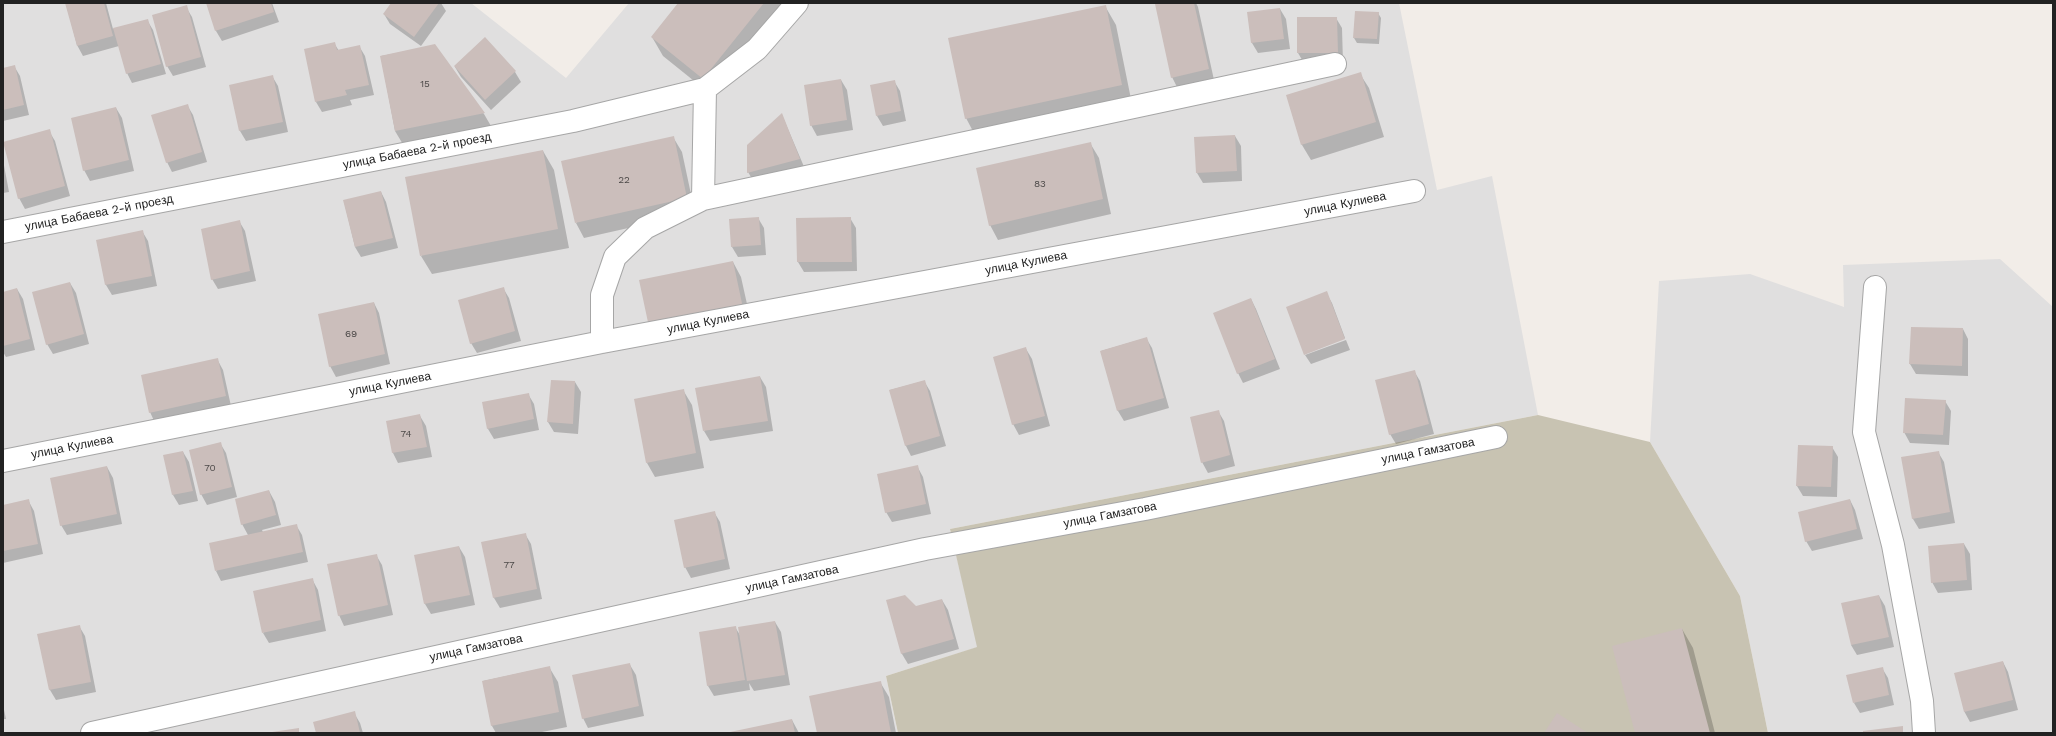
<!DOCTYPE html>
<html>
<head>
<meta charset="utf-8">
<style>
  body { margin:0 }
  #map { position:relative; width:2056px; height:736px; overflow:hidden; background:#f2ede8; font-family:"Work Sans",sans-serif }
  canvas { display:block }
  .frame { position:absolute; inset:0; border:4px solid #222; pointer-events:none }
</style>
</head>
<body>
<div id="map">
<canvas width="2056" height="736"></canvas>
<div class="frame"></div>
</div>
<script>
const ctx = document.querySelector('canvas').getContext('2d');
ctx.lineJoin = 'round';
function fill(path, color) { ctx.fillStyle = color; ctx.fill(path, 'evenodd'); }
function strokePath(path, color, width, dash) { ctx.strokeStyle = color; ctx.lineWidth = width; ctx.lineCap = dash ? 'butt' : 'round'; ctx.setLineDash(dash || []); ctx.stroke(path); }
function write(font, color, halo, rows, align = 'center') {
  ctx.font = font + ' "Work Sans",sans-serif'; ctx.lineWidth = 3; ctx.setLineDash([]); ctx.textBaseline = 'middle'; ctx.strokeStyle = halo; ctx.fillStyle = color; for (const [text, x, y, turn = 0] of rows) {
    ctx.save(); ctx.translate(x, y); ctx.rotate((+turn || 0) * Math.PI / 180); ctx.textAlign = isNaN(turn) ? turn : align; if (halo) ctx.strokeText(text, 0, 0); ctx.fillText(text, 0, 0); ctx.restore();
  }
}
fill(new Path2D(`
  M 3,3 L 471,3 L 566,78 L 629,3 L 1399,3 L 1437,190 L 1492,176 L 1538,415 L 950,529 L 978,647 L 886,676 L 898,733 L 3,733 Z
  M 2000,259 L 2053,307 L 2053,733 L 1768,733 L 1740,596 L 1650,442 L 1659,281 L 1750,274 L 1844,307 L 1843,265 Z`), '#e0dfdf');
fill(new Path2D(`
  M 1538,415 L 1650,442 L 1740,596 L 1768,733 L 898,733 L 886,676 L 977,647 L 950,529 Z`), '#c8c3b2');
fill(new Path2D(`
  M 66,3 L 106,3 L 113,29 L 147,20 L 153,30 L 166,74 L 132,83 L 127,73 L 119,46 L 83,56 L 77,45 Z
  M 207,3 L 272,3 L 279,22 L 222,41 L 216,31 Z
  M 392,3 L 441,3 L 446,11 L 421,46 L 390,24 L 384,14 Z
  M 680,3 L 790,3 L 714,97 L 663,56 L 652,37 Z
  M 1166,3 L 1196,3 L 1198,7 L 1214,80 L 1177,87 L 1172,77 Z
  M 1105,6 L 1116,25 L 1132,104 L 976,137 L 966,118 Z
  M 186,7 L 192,17 L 206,67 L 173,76 L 167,66 Z
  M 1280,9 L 1286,19 L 1290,49 L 1258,53 L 1252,43 L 1248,13 Z
  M 1378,13 L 1381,18 L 1379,44 L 1357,43 L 1354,38 Z
  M 1298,18 L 1336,18 L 1342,28 L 1343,63 L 1304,63 L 1298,53 Z
  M 485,39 L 515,72 L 521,82 L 491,110 L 461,77 L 455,67 Z
  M 334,43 L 339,51 L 359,46 L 365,56 L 374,95 L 350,100 L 352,105 L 322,112 L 316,102 Z
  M 435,46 L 484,114 L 498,138 L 410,156 L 395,131 L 381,56 Z
  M 14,66 L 20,76 L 29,115 L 3,121 L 3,69 Z
  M 1360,74 L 1369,88 L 1384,137 L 1311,160 L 1302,145 L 1287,96 Z
  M 272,76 L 278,86 L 288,132 L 246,141 L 240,131 L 230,86 Z
  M 841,80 L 847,90 L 853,130 L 817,136 L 811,125 Z
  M 894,81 L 900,91 L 906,121 L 883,126 L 877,116 Z
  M 187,105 L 193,115 L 207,162 L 172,172 L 167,162 Z
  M 116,108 L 122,118 L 134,171 L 90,181 L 84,170 Z
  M 782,115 L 805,169 L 754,182 L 748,172 Z
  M 49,131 L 55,141 L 70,196 L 25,209 L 19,198 Z
  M 1235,136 L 1241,146 L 1242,181 L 1203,183 L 1197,173 Z
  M 673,137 L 682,152 L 695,213 L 584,238 L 576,223 Z
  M 1090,143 L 1099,158 L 1111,214 L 998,240 L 990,225 Z
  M 543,151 L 554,170 L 569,248 L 432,274 L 421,256 Z
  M 3,160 L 9,192 L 3,193 Z
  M 381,192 L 386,202 L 398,248 L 361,257 L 355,247 L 344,201 Z
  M 758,218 L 764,228 L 766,255 L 738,257 L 732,247 L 730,220 Z
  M 850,218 L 856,228 L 857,271 L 804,272 L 798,262 Z
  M 239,221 L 245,231 L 256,281 L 218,289 L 212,279 Z
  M 142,231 L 148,241 L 157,286 L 112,295 L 106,285 L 97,241 Z
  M 733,262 L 741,277 L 751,322 L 641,281 Z
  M 70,283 L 76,293 L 89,344 L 53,354 L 47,344 Z
  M 503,288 L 509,298 L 521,341 L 477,353 L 471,343 Z
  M 17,289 L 23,299 L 35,350 L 6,357 L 3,352 L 3,293 Z
  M 1326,293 L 1332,303 L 1345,338 L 1305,353 Z
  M 1251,299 L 1256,309 L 1280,369 L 1243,383 L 1238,373 Z
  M 374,303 L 379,313 L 390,364 L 336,377 L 330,366 Z
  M 1963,329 L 1968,339 L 1968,376 L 1916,374 L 1910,364 Z
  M 1146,338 L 1152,348 L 1169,408 L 1124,421 L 1118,411 L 1101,351 Z
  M 1346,340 L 1350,350 L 1311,364 L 1305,355 Z
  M 1026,349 L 1032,359 L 1050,426 L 1019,435 L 1013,424 Z
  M 217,359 L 223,370 L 231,406 L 155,423 L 150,412 Z
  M 1414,371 L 1420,381 L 1434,434 L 1396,444 L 1390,434 Z
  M 760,377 L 766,387 L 773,431 L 710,441 L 704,431 Z
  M 924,381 L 930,391 L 946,446 L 911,456 L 906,446 L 890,390 Z
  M 575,382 L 581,392 L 578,434 L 554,432 L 548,422 Z
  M 683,390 L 692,405 L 704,468 L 655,477 L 647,463 Z
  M 528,394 L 534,404 L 539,430 L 494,439 L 488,429 L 483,403 Z
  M 1945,401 L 1951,411 L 1949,445 L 1910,443 L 1904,432 Z
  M 1218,411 L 1224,421 L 1235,466 L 1208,473 L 1202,462 Z
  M 420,416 L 426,426 L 432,457 L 398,463 L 393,453 L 387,422 Z
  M 220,443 L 226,453 L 237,497 L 207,505 L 201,494 Z
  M 1832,447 L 1838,457 L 1837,497 L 1803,496 L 1797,486 Z
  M 183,452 L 189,462 L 198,501 L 179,505 L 173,495 Z
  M 1938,452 L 1944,462 L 1955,523 L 1919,529 L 1913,519 L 1902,458 Z
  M 917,466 L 923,477 L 931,514 L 892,522 L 886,512 Z
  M 107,467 L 113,478 L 122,524 L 67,535 L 61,525 Z
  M 269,491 L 275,502 L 281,525 L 262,530 L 263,532 L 296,525 L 302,535 L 308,562 L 221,581 L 216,571 L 248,535 L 242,524 Z
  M 28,500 L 34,511 L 43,554 L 3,563 L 3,506 Z
  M 1850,500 L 1855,510 L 1863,539 L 1812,551 L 1806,541 Z
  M 714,512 L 720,522 L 730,569 L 691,578 L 685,567 Z
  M 525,534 L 531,544 L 542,599 L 500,608 L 494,598 L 482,543 Z
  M 1964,544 L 1970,554 L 1972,590 L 1938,593 L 1932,582 Z
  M 459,547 L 465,557 L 475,605 L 431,614 L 425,604 L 415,556 Z
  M 376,555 L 382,565 L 393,615 L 344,626 L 339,615 Z
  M 312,579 L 318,590 L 326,631 L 269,643 L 263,633 Z
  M 1879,596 L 1885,606 L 1894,647 L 1857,655 L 1851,645 Z
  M 942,600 L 948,610 L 959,649 L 908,664 L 902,654 L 887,601 L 916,608 Z
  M 775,622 L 781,632 L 790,685 L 754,691 L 749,683 L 750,690 L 714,696 L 708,686 L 735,627 L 740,635 Z
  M 79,626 L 85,636 L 96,692 L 56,700 L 50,690 L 38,635 Z
  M 1682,629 L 1693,648 L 1715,733 L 1636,733 Z
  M 2003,662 L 2008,672 L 2018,710 L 1970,722 L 1964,711 Z
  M 630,665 L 636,675 L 644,716 L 588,728 L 583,718 Z
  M 549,667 L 558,682 L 567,727 L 537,733 L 496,733 L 492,726 L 483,681 Z
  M 1882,668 L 1888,678 L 1894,705 L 1860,713 L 1854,703 Z
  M 880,682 L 889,697 L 896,733 L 818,733 Z
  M 3,705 L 6,719 L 3,719 Z
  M 354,713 L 360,723 L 363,733 L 317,733 Z
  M 792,720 L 799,733 L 732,733 Z`), '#0003');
fill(new Path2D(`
  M 65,3 L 104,3 L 113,36 L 77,46 Z
  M 206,3 L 271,3 L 274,12 L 215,31 Z
  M 391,3 L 439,3 L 414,37 L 383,14 Z
  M 678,3 L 764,3 L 703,79 L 651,37 Z
  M 1161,3 L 1194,3 L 1209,69 L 1171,78 L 1155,4 Z
  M 187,5 L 201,57 L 166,67 L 152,15 Z
  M 1106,5 L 1122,85 L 965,119 L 948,38 Z
  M 1280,8 L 1284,39 L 1251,43 L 1247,12 Z
  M 1355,11 L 1379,12 L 1377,39 L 1353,38 Z
  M 1297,17 L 1337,17 L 1338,53 L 1297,53 Z
  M 148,19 L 161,64 L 126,74 L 113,28 Z
  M 485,37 L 516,71 L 485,100 L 454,66 Z
  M 335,42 L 337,50 L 360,45 L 369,85 L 345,90 L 347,95 L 315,102 L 304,49 Z
  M 435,44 L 485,113 L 395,131 L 380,56 Z
  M 15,65 L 24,105 L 3,110 L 3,68 Z
  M 1361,72 L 1376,122 L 1301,145 L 1286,95 Z
  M 273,75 L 283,122 L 239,131 L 229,85 Z
  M 841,79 L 847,120 L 810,126 L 804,85 Z
  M 895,80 L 901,111 L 876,116 L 870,85 Z
  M 188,104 L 202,152 L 166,163 L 151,115 Z
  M 116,107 L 129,160 L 83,171 L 71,118 Z
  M 782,113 L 800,159 L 747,173 L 747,145 Z
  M 50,129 L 65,186 L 18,199 L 3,142 Z
  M 1235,135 L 1237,171 L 1196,173 L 1194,137 Z
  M 674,136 L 687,198 L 575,223 L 561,161 Z
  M 1091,142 L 1103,199 L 989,226 L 976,168 Z
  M 543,150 L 558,229 L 420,256 L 405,177 Z
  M 381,191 L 393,238 L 355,247 L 343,200 Z
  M 759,217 L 761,245 L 731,247 L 729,219 Z
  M 851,217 L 852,262 L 797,262 L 796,218 Z
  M 240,220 L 250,271 L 211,280 L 201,229 Z
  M 143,230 L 152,276 L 105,285 L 96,240 Z
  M 733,261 L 743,308 L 649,327 L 639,280 Z
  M 70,282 L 84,334 L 46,345 L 32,292 Z
  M 504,287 L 515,331 L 470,344 L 458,300 Z
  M 17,288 L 30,339 L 3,346 L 3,292 Z
  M 1327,291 L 1345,339 L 1304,355 L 1286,307 Z
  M 1251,298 L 1275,359 L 1237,374 L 1213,313 Z
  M 374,302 L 385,354 L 329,367 L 318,314 Z
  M 1911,327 L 1963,328 L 1962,366 L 1909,364 Z
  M 1147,337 L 1164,398 L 1117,411 L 1100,351 Z
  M 1026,347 L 1045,416 L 1012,425 L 993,357 Z
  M 218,358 L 226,396 L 149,413 L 141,375 Z
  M 1415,370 L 1429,424 L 1389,435 L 1375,380 Z
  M 760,376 L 768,421 L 703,431 L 695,388 Z
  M 551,380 L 575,381 L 573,424 L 547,422 Z
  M 925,380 L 940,436 L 905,446 L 889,390 Z
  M 684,389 L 696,453 L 646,463 L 634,399 Z
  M 529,393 L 534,419 L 487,429 L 482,402 Z
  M 1905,398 L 1946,400 L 1943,435 L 1903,433 Z
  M 1219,410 L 1230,455 L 1201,463 L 1190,417 Z
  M 420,414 L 427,447 L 392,453 L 386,421 Z
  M 221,442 L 232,487 L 200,495 L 189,450 Z
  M 1798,445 L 1833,446 L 1831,487 L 1796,486 Z
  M 183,451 L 193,491 L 172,495 L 163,455 Z
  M 1939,451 L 1950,512 L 1912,519 L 1901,457 Z
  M 918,465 L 926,504 L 885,513 L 877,474 Z
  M 107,466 L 117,514 L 60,526 L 50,478 Z
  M 269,490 L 276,515 L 241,525 L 235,499 Z
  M 29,499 L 38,544 L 3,551 L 3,505 Z
  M 1850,499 L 1857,529 L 1805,542 L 1798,512 Z
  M 715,511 L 725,559 L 684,568 L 674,520 Z
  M 297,524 L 303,552 L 215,571 L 209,543 Z
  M 526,533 L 537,589 L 493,598 L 481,542 Z
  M 1964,543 L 1967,580 L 1931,583 L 1928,546 Z
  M 459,546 L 470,595 L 424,604 L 414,555 Z
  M 377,554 L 388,605 L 338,616 L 327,564 Z
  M 313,578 L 321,620 L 262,633 L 253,591 Z
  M 905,595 L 916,606 L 942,599 L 954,639 L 901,654 L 886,600 Z
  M 1879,595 L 1889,637 L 1851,645 L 1841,603 Z
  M 775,621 L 785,675 L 747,681 L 738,627 Z
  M 80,625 L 91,682 L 49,690 L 37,634 Z
  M 736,626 L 745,680 L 707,686 L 699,632 Z
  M 1682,628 L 1710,733 L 1635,733 L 1612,646 Z
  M 2003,661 L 2013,700 L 1964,712 L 1954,673 Z
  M 630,663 L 639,706 L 582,719 L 572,675 Z
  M 550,666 L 559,712 L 491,726 L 482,681 Z
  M 1883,667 L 1889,695 L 1853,703 L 1846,675 Z
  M 881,681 L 891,733 L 817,733 L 809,696 Z
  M 355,711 L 360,733 L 316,733 L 313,722 Z
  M 1557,713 L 1588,733 L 1544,733 Z
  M 792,719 L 795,733 L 730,733 L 730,732 Z
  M 1903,726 L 1903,733 L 1863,733 L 1863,731 Z
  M 299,728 L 299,733 L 272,733 L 272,732 Z`), '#cbbebb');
const street = new Path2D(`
  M 703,199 L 705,89
  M 3,232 L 573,121 L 705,89 L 757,49 L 797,3
  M 1875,287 L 1864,432 L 1893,545 L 1922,701 L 1924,733
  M 602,342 L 602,295 L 615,257 L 645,228 L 703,199 L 1335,64
  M 3,461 L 602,342 L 1414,191
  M 92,733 L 925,549 L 1145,509 L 1496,437`);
strokePath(street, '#a6a6a6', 24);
strokePath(street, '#fff', 22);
write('10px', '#4c4948', null, [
  ["15",425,84],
  ["22",624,180],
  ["83",1040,184],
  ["69",351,334],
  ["74",406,434],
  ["70",210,468],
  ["77",509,565]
]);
write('12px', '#222', '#fff', [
  ["улица Бабаева 2-й проезд",417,151,-11],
  ["улица Кулиева",1345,204,-11],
  ["улица Бабаева 2-й проезд",99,213,-11],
  ["улица Кулиева",1026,263,-11],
  ["улица Кулиева",708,322,-11],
  ["улица Кулиева",390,384,-11],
  ["улица Кулиева",72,447,-11],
  ["улица Гамзатова",1428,451,-11],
  ["улица Гамзатова",1110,515,-11],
  ["улица Гамзатова",792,579,-12],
  ["улица Гамзатова",476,648,-12]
]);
</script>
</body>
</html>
